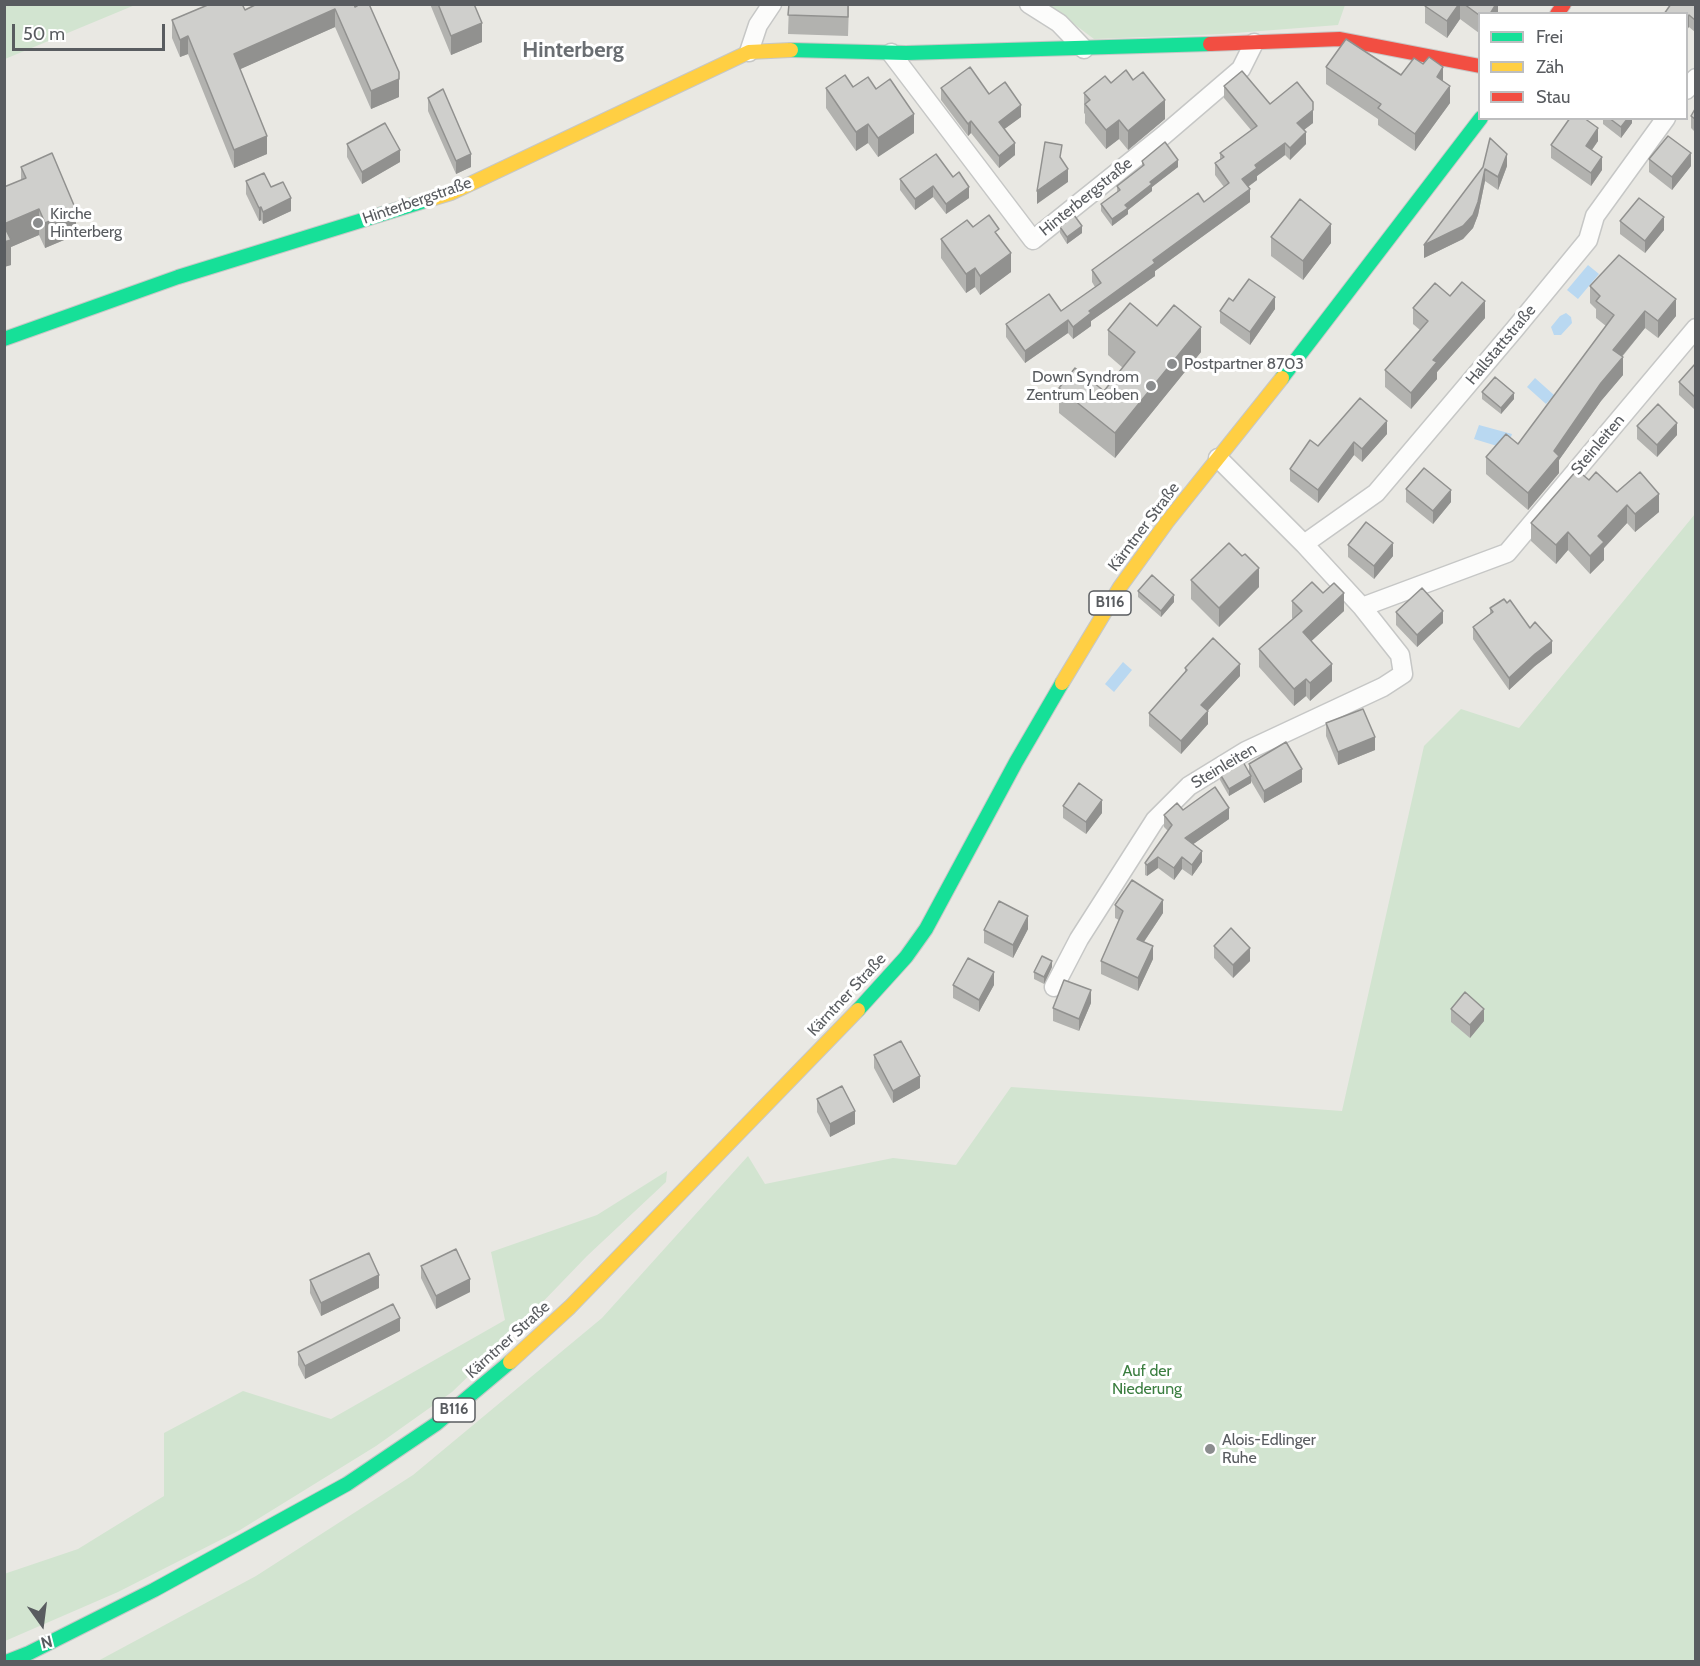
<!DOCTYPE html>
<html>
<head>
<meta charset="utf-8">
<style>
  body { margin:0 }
  #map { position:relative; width:1700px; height:1666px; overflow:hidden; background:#e9e8e3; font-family:Cabin,sans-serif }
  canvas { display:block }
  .frame { position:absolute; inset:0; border:6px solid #595c60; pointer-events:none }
  .legend { position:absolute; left:1478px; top:12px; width:210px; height:108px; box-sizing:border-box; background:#fff; border:2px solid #bdbebf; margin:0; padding:8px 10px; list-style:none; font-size:18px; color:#595c60 }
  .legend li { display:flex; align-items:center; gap:12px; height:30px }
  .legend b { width:30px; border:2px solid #bdbebf }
  .north { position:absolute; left:12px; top:1594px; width:60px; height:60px; -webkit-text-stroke:4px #fff; paint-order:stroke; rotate:166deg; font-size:16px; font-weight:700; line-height:24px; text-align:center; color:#595c60 }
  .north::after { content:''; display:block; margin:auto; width:21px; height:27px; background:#595c60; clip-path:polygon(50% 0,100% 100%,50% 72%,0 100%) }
  .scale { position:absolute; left:12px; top:24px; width:153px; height:27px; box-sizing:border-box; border:3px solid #595c60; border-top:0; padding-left:8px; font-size:18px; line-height:21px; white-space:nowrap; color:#595c60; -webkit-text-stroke:4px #fff; paint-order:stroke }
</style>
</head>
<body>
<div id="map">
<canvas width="1700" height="1666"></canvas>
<div class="frame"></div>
<ul class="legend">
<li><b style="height:8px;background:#16e098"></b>Frei</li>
<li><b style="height:8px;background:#ffcf43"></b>Zäh</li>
<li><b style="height:8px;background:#f24e42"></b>Stau</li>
</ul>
<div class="north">N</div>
<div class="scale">50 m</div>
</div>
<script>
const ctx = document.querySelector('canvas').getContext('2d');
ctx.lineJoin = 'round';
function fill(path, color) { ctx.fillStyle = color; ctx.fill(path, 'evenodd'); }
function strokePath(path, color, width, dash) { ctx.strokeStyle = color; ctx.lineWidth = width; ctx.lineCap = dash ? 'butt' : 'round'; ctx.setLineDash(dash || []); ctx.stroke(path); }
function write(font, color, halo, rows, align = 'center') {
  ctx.font = font + ' Cabin,sans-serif'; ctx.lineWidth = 6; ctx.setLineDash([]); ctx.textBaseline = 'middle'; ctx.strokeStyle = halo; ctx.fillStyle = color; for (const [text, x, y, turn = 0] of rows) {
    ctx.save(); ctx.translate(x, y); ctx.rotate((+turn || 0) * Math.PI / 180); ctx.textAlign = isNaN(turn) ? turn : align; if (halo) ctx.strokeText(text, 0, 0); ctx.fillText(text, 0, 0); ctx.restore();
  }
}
fill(new Path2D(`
  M 5,4 L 135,4 L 135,5 L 5,59 Z
  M 1042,5 L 1345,5 L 1338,25 L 1222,34 L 1094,39 L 1062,15 Z
  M 1695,514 L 1695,1661 L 96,1662 L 256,1576 L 413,1475 L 602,1318 L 748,1156 L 765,1184 L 893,1158 L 956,1165 L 1011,1087 L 1342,1111 L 1424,746 L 1461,709 L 1519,728 Z
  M 667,1171 L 666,1182 L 587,1256 L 507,1339 L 452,1392 L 376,1446 L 240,1530 L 118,1592 L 5,1641 L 4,1574 L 78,1549 L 164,1496 L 164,1433 L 243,1391 L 331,1419 L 505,1320 L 491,1252 L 597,1215 Z`), '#d2e4d0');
fill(new Path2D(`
  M 1588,265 L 1599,274 L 1578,299 L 1567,290 Z
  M 1566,313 L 1571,317 L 1572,323 L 1561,335 L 1554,335 L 1551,327 L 1560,316 Z
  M 1535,378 L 1554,395 L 1546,404 L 1527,387 Z
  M 1479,425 L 1512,434 L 1507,449 L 1474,439 Z
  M 1123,662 L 1132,670 L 1114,692 L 1105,684 Z`), '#b9d8f1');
const street = new Path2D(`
  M 1029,4 L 1059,23 L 1084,49
  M 749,52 L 758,25 L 772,4
  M 891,53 L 1033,240 L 1164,135 L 1241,69 L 1254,43
  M 1686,90 L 1696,78
  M 1218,458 L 1304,544 L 1362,607
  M 1304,544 L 1376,493 L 1514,330 L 1588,240 L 1595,216 L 1666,118
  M 1054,987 L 1079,939 L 1155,820 L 1189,786 L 1246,751 L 1383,687 L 1403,674 L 1400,655 L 1362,607 L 1507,553 L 1696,328`);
const fast = new Path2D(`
  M 791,50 L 906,53 L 1210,44
  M 4,339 L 178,277 L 431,199
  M 1282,378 L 1481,118
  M 858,1010 L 906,957 L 926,929 L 1016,762 L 1062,683
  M 6,1662 L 29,1653 L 154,1590 L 347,1484 L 436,1424 L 510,1362`);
const slow = new Path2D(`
  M 431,199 L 451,193 L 749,52 L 791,50
  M 1062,683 L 1120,587 L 1167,522 L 1282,378
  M 510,1362 L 570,1307 L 858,1010`);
const jam = new Path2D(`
  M 1557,14 L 1564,4
  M 1210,44 L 1340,39 L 1480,66`);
strokePath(street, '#c6c7c6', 21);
strokePath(fast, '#c6c7c6', 16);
strokePath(slow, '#c6c7c6', 16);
strokePath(jam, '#c6c7c6', 16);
strokePath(street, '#fcfcfb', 18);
strokePath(fast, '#16e098', 14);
strokePath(slow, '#ffcf43', 14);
strokePath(jam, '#f24e42', 14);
fill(new Path2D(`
  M 354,4 L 399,97 L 371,109 L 335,27 L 240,69 L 267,154 L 234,168 L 188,54 L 180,57 L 172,38 L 172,20 L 245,10 Z
  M 430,4 L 474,4 L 482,42 L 451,55 Z
  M 789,4 L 849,4 L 848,36 L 788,34 Z
  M 1427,4 L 1498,4 L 1498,14 L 1479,14 L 1479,33 L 1460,19 L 1447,38 L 1425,23 L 1425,6 Z
  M 1695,4 L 1695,32 L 1689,27 L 1686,14 Z
  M 1326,67 L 1401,75 L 1443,81 L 1450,103 L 1415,151 L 1378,125 L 1378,119 L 1326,84 Z
  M 1111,83 L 1165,119 L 1128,150 L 1119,139 L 1106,149 L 1085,123 L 1085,114 L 1084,113 L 1084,93 Z
  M 1224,86 L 1313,123 L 1304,130 L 1306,144 L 1290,160 L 1285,155 L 1257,176 L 1257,180 L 1248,187 L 1250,202 L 1155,271 L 1155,276 L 1091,321 L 1091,326 L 1073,339 L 1068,333 L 1025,363 L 1006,337 L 1006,324 L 1061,311 L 1095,287 L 1092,282 L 1092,270 L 1204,202 L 1224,187 L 1215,175 L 1215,163 L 1220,159 L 1220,153 L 1251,130 L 1224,98 Z
  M 853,87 L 876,89 L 914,133 L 878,157 L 868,143 L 856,151 L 826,108 L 826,88 Z
  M 941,88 L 989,94 L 1021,117 L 1004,129 L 1015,155 L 999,168 L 971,133 L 968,136 L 941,100 Z
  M 428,98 L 471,167 L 456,174 L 428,111 Z
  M 1695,109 L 1695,132 L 1691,128 L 1691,116 Z
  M 1603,118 L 1632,118 L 1632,123 L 1621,138 L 1603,124 Z
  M 1598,141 L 1592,150 L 1602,170 L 1591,186 L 1551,158 L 1551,145 Z
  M 347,144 L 400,162 L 362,184 L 347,157 Z
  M 1649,159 L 1691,166 L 1672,190 L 1649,172 Z
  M 1142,161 L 1178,167 L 1152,187 L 1152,191 L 1128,210 L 1128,214 L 1112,226 L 1101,211 L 1101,204 L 1117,193 L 1117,186 L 1142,167 Z
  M 1507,166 L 1498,190 L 1485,181 L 1478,215 L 1473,228 L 1463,239 L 1424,258 L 1483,167 Z
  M 21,167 L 76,235 L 45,248 L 39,235 L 11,247 L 11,265 L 4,267 L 21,180 Z
  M 953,177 L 969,198 L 946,214 L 933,197 L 915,210 L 900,190 L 900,179 Z
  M 246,181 L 271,187 L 291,211 L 263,224 L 261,220 L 259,221 L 246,194 Z
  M 1620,221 L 1664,230 L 1645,253 L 1620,234 Z
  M 973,227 L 999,237 L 1011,272 L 980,295 L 975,287 L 966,293 L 941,258 L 941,239 Z
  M 1060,227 L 1082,233 L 1067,244 L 1060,233 Z
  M 1271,237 L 1331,243 L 1303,280 L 1271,256 Z
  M 1590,286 L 1676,316 L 1658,338 L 1645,328 L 1622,357 L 1623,375 L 1601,401 L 1559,460 L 1559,473 L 1528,510 L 1486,474 L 1486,457 L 1518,444 L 1606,326 L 1596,318 L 1596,309 L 1590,303 Z
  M 1450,296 L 1485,318 L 1437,372 L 1437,379 L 1411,409 L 1385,387 L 1385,370 L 1420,330 L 1413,324 L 1413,308 Z
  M 1233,301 L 1275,309 L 1250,345 L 1220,323 L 1220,311 Z
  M 1157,326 L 1201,352 L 1115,458 L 1059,413 L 1059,388 L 1104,391 L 1123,368 L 1108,355 L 1108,330 Z
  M 1695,364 L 1695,410 L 1679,395 L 1679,382 Z
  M 1482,392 L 1514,399 L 1501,414 L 1482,399 Z
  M 1637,426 L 1677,435 L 1657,457 L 1637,439 Z
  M 1387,434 L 1362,462 L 1354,455 L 1318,503 L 1290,481 L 1290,469 L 1318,446 Z
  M 1589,480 L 1659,512 L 1635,532 L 1627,523 L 1604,548 L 1604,560 L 1590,574 L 1568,550 L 1556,564 L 1531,541 L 1531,523 Z
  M 1406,489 L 1451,502 L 1433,524 L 1406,502 Z
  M 1348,545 L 1393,556 L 1374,579 L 1348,557 Z
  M 1242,556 L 1259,587 L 1219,627 L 1191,599 L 1191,580 Z
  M 1138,591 L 1174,602 L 1161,617 L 1138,597 Z
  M 1323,593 L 1344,611 L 1311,641 L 1332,681 L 1310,701 L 1306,696 L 1294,706 L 1259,667 L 1259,649 L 1293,619 L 1292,618 L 1292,601 Z
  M 1507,603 L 1552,653 L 1535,666 L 1509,690 L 1473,639 L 1473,627 L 1490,614 L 1490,608 Z
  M 1396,612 L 1443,623 L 1417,647 L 1396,625 Z
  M 1185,668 L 1240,676 L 1207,711 L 1208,724 L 1181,754 L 1149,726 L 1149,713 L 1185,672 Z
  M 1326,723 L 1375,750 L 1338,765 L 1326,736 Z
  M 1249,764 L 1302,782 L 1264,803 L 1251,781 L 1251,783 L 1229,796 L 1220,780 L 1220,774 L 1249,772 Z
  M 1063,806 L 1102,813 L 1086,834 L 1063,818 Z
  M 1183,810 L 1229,819 L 1193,844 L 1202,862 L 1192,876 L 1182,869 L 1174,880 L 1158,868 L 1147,876 L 1145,875 L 1145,863 L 1168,831 L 1164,827 L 1164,815 Z
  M 1115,905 L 1163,913 L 1144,942 L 1153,959 L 1138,991 L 1101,974 L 1101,961 L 1119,920 L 1115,918 Z
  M 1028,929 L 1013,958 L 984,943 L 984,930 Z
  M 1214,946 L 1250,961 L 1233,978 L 1214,958 Z
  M 1052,967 L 1044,984 L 1034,979 L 1034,972 Z
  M 953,985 L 994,985 L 979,1012 L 953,998 Z
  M 1091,1003 L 1079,1031 L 1053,1021 L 1053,1008 Z
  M 1451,1009 L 1484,1021 L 1470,1038 L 1451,1022 Z
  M 874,1055 L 920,1088 L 893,1103 L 874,1068 Z
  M 817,1099 L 855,1124 L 830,1137 L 817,1112 Z
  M 421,1266 L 470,1292 L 436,1309 L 421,1278 Z
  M 310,1280 L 379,1288 L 321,1316 L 310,1293 Z
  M 400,1331 L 305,1379 L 298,1365 L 298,1352 Z`), '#b2b2af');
fill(new Path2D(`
  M 1459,4 L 1460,4 L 1460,19 L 1447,38 L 1447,21 Z
  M 1496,4 L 1498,4 L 1498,14 L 1490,14 Z
  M 335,9 L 335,27 L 234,72 L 234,54 Z
  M 1689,15 L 1689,27 L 1686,31 L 1686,20 Z
  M 482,23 L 482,42 L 451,55 L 451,36 Z
  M 188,36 L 188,54 L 180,57 L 180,40 Z
  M 1443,67 L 1443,84 L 1437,77 Z
  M 399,79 L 399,97 L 371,109 L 371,91 Z
  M 1450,86 L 1450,103 L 1415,151 L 1415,134 Z
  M 1165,100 L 1165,119 L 1128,150 L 1128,131 Z
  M 1021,105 L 1021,117 L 999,133 L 999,122 Z
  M 1313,110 L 1313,123 L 1297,135 L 1297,123 Z
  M 914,114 L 914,133 L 878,157 L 878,138 Z
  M 1628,118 L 1632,118 L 1632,123 L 1621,138 L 1621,127 Z
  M 1119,120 L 1119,139 L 1106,149 L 1106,130 Z
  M 971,121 L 971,133 L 968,136 L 968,124 Z
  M 868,124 L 868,143 L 856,151 L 856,132 Z
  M 1598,128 L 1598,141 L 1586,158 L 1586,146 Z
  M 1306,132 L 1306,144 L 1290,160 L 1290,148 Z
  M 267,136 L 267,154 L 234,168 L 234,150 Z
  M 1015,143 L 1015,155 L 999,168 L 999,156 Z
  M 1285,143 L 1285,155 L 1257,176 L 1257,180 L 1242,191 L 1242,179 L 1255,165 Z
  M 400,150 L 400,162 L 362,184 L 362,172 Z
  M 1691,153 L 1691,166 L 1672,190 L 1672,177 Z
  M 471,154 L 471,167 L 456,174 L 456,161 Z
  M 1507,154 L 1507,166 L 1498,190 L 1498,177 Z
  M 1602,157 L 1602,170 L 1591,186 L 1591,173 Z
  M 1178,160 L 1178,167 L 1152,187 L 1152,191 L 1128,210 L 1128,214 L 1112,226 L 1112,219 L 1125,205 L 1150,182 Z
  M 1068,169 L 1068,182 L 1037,204 L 1037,191 Z
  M 1485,169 L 1485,181 L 1478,215 L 1473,228 L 1463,239 L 1424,258 L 1424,245 Z
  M 933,186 L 933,197 L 915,210 L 915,199 Z
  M 969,187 L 969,198 L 946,214 L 946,204 Z
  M 1250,189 L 1250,202 L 1155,271 L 1155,276 L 1091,321 L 1091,326 L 1073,339 L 1073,327 L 1089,311 L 1153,260 Z
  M 291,198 L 291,211 L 263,224 L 263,212 Z
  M 261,207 L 261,220 L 259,221 L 259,208 Z
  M 39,209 L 39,235 L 11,247 L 11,265 L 4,267 L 4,224 Z
  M 76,210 L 76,235 L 45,248 L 45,223 Z
  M 1664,217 L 1664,230 L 1645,253 L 1645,241 Z
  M 1331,224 L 1331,243 L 1303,280 L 1303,261 Z
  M 1082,226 L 1082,233 L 1067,244 L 1067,237 Z
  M 1011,253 L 1011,272 L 980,295 L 980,276 Z
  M 975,268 L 975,287 L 966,293 L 966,274 Z
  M 1275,297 L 1275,309 L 1250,345 L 1250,332 Z
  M 1676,299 L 1676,316 L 1658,338 L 1658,321 Z
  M 1485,301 L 1485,318 L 1437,372 L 1437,379 L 1411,409 L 1411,393 L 1433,360 Z
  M 1645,311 L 1645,328 L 1613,367 L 1613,350 Z
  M 1068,320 L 1068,333 L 1025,363 L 1025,351 Z
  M 1201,327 L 1201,352 L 1115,458 L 1115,433 Z
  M 1623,357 L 1623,375 L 1601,401 L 1559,460 L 1559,473 L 1528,510 L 1528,493 L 1554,451 L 1601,383 Z
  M 1514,393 L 1514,399 L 1501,414 L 1501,408 Z
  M 1387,421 L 1387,434 L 1362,462 L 1362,449 Z
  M 1677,423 L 1677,435 L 1657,457 L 1657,445 Z
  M 1354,442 L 1354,455 L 1318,503 L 1318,490 Z
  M 1451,490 L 1451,502 L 1433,524 L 1433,511 Z
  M 1659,494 L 1659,512 L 1635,532 L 1635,514 Z
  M 1627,505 L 1627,523 L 1604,548 L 1604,560 L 1590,574 L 1590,556 L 1598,536 Z
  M 1568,532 L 1568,550 L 1556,564 L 1556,545 Z
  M 1393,543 L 1393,556 L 1374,579 L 1374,566 Z
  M 1259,568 L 1259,587 L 1219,627 L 1219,608 Z
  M 1344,593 L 1344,611 L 1303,649 L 1303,632 Z
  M 1174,595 L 1174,602 L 1161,617 L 1161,611 Z
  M 1443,611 L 1443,623 L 1417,647 L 1417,635 Z
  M 1552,641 L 1552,653 L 1535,666 L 1509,690 L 1509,678 L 1535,654 Z
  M 1240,664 L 1240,676 L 1201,718 L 1201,705 Z
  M 1332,664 L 1332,681 L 1310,701 L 1310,683 Z
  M 1306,679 L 1306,696 L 1294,706 L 1294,689 Z
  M 1208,711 L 1208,724 L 1181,754 L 1181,741 Z
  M 1375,737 L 1375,750 L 1338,765 L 1338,752 Z
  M 1302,769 L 1302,782 L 1264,803 L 1264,791 Z
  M 1251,776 L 1251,783 L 1229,796 L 1229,789 Z
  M 1102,800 L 1102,813 L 1086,834 L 1086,822 Z
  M 1229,808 L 1229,819 L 1185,850 L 1185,838 Z
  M 1202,851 L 1202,862 L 1192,876 L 1192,865 Z
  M 1158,857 L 1158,868 L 1147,876 L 1147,865 Z
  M 1182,857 L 1182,869 L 1174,880 L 1174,868 Z
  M 1163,900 L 1163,913 L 1137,952 L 1137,939 Z
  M 1028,916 L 1028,929 L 1013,958 L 1013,945 Z
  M 1153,946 L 1153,959 L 1138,991 L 1138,978 Z
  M 1250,948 L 1250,961 L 1233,978 L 1233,965 Z
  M 1052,961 L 1052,967 L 1044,984 L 1044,977 Z
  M 994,972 L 994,985 L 979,1012 L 979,1000 Z
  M 1091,990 L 1091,1003 L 1079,1031 L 1079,1019 Z
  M 1484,1009 L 1484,1021 L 1470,1038 L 1470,1025 Z
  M 920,1076 L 920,1088 L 893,1103 L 893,1091 Z
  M 855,1111 L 855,1124 L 830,1137 L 830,1124 Z
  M 379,1275 L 379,1288 L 321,1316 L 321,1303 Z
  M 470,1279 L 470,1292 L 436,1309 L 436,1296 Z
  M 400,1318 L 400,1331 L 305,1379 L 305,1366 Z`), '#91918f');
const building = new Path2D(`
  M 210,4 L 242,4 L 245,10 L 257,4 L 354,4 L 355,7 L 360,4 L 369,4 L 399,72 L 399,79 L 371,91 L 335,9 L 234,54 L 267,136 L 234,150 L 188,36 L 180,40 L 172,20 Z
  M 438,4 L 474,4 L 482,23 L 451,36 Z
  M 789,4 L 848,4 L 848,17 L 788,15 Z
  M 1427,4 L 1459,4 L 1447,21 L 1425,6 Z
  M 1464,4 L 1496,4 L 1490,14 L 1479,14 L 1479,15 Z
  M 1671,4 L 1695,4 L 1695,20 L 1689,15 L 1686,20 L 1686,14 L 1664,14 Z
  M 1346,39 L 1401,75 L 1414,58 L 1423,64 L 1429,57 L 1443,67 L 1437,77 L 1450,86 L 1415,134 L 1378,108 L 1381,104 L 1326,67 Z
  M 970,67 L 989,94 L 1005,82 L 1021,105 L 999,122 L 1015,143 L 999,156 L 971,121 L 968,124 L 941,88 Z
  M 1126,70 L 1133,80 L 1143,72 L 1165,100 L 1128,131 L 1119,120 L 1106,130 L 1085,104 L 1090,100 L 1084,93 L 1105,76 L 1111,83 Z
  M 1242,71 L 1270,104 L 1297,82 L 1313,102 L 1313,110 L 1297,123 L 1306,132 L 1290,148 L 1285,143 L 1255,165 L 1257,168 L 1242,179 L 1250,189 L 1153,260 L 1155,263 L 1089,311 L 1091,313 L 1073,327 L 1068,320 L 1025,351 L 1006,324 L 1049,294 L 1061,311 L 1101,283 L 1092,270 L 1198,193 L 1204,202 L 1229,183 L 1215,163 L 1224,157 L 1220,153 L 1257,126 L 1224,86 Z
  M 845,75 L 853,87 L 868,77 L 876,89 L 890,79 L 914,114 L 878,138 L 868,124 L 856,132 L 826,88 Z
  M 443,89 L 471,154 L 456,161 L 428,98 Z
  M 1695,109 L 1695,119 L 1691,116 Z
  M 1570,118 L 1584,118 L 1598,128 L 1586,146 L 1602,157 L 1591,173 L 1551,145 Z
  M 1609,118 L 1628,118 L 1621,127 Z
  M 385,123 L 400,150 L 362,172 L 347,144 Z
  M 1668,136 L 1691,153 L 1672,177 L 1649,159 Z
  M 1490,138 L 1507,154 L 1498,177 L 1485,169 L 1478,202 L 1473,215 L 1463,226 L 1424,245 L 1483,167 Z
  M 1045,142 L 1062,145 L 1060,157 L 1068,169 L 1037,191 Z
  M 1165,142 L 1178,160 L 1150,182 L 1152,184 L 1125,205 L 1128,208 L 1112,219 L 1101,204 L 1120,190 L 1117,186 L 1144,165 L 1142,161 Z
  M 52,153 L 76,210 L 45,223 L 39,209 L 4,224 L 4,187 L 26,178 L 21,167 Z
  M 936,154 L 953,177 L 959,172 L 969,187 L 946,204 L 933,186 L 915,199 L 900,179 Z
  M 264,173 L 271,187 L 283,182 L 291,198 L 263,212 L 261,207 L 259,208 L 246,181 Z
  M 1639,198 L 1664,217 L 1645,241 L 1620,221 Z
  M 1300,199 L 1331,224 L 1303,261 L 1271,237 Z
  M 989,215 L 999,229 L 995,232 L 1011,253 L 980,276 L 975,268 L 966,274 L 941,239 L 967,220 L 973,227 Z
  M 1074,215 L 1082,226 L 1067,237 L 1060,227 Z
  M 4,226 L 11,240 L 4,242 Z
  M 1619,255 L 1676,299 L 1658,321 L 1645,311 L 1613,350 L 1623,357 L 1601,383 L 1554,451 L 1559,456 L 1528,493 L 1486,457 L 1506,434 L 1518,444 L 1614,315 L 1596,301 L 1600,296 L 1590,286 Z
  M 1249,279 L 1275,297 L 1250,332 L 1220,311 L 1229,298 L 1233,301 Z
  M 1462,282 L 1485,301 L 1433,360 L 1437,362 L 1411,393 L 1385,370 L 1428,321 L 1413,308 L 1435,283 L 1450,296 Z
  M 1130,303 L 1157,326 L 1174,305 L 1201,327 L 1115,433 L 1059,388 L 1075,368 L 1104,391 L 1135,352 L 1108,330 Z
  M 1695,364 L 1695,397 L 1679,382 Z
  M 1495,377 L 1514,393 L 1501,408 L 1482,392 Z
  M 1360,398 L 1387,421 L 1362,449 L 1354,442 L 1318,490 L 1290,469 L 1310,440 L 1318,446 Z
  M 1658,404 L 1677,423 L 1657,445 L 1637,426 Z
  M 1424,468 L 1451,490 L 1433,511 L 1406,489 Z
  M 1577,470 L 1589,480 L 1596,472 L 1617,492 L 1640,472 L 1659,494 L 1635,514 L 1627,505 L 1598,536 L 1604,542 L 1590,556 L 1568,532 L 1556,545 L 1531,523 Z
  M 1366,522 L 1393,543 L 1374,566 L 1348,545 Z
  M 1229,543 L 1242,556 L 1245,554 L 1259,568 L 1219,608 L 1191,580 Z
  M 1152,575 L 1174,595 L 1161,611 L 1138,591 Z
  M 1312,582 L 1323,593 L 1334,583 L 1344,593 L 1303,632 L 1332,664 L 1310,683 L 1306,679 L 1294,689 L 1259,649 L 1302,611 L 1292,601 Z
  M 1422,588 L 1443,611 L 1417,635 L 1396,612 Z
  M 1504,599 L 1507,603 L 1510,600 L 1530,628 L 1535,622 L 1552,641 L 1535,654 L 1509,678 L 1473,627 L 1493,612 L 1490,608 Z
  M 1213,638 L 1240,664 L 1201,705 L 1208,711 L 1181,741 L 1149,713 L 1187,670 L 1185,668 Z
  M 1363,709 L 1375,737 L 1338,752 L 1326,723 Z
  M 1286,742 L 1302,769 L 1264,791 L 1249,764 Z
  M 1242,760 L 1251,776 L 1229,789 L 1220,774 Z
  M 1079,783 L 1102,800 L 1086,822 L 1063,806 Z
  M 1215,787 L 1229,808 L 1185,838 L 1202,851 L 1192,865 L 1182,857 L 1174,868 L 1158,857 L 1147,865 L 1145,863 L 1172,825 L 1164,815 L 1177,803 L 1183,810 Z
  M 1132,880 L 1163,900 L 1137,939 L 1153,946 L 1138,978 L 1101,961 L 1123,911 L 1115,905 Z
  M 999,901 L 1028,916 L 1013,945 L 984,930 Z
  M 1231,928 L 1250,948 L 1233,965 L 1214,946 Z
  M 1042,956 L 1052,961 L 1044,977 L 1034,972 Z
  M 968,958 L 994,972 L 979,1000 L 953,985 Z
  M 1064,980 L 1091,990 L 1079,1019 L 1053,1008 Z
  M 1465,992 L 1484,1009 L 1470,1025 L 1451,1009 Z
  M 901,1041 L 920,1076 L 893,1091 L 874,1055 Z
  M 842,1086 L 855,1111 L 830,1124 L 817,1099 Z
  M 456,1249 L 470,1279 L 436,1296 L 421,1266 Z
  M 369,1253 L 379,1275 L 321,1303 L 310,1280 Z
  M 393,1304 L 400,1318 L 305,1366 L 298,1352 Z`);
fill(building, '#cfcfcc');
strokePath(building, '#91918f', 1.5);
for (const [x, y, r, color] of [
  [38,223,6,"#8b8d8e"],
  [1172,364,6,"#8b8d8e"],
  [1151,386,6,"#8b8d8e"],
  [1210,1449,6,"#8b8d8e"]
]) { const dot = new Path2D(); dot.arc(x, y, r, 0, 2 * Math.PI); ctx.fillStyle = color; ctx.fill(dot); strokePath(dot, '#fff', 2); }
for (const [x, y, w] of [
  [1110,603,42],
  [454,1410,42]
]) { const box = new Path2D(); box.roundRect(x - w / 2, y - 12, w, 24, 4.5); ctx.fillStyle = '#fff'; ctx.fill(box); strokePath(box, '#595c60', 1.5); }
write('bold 15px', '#595c60', null, [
  ["B116",1110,603],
  ["B116",454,1410]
]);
write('16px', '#595c60', '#fff', [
  ["Hinterbergstraße",1086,197,-39],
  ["Hinterbergstraße",417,201,-19],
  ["Hallstattstraße",1501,345,-50],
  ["Steinleiten",1598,445,-50],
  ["Kärntner Straße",1144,527,-53],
  ["Steinleiten",1224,766,-31],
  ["Kärntner Straße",847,995,-47],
  ["Kärntner Straße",508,1340,-42]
]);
write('16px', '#595c60', '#fff', [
  ["Kirche",50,214],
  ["Hinterberg",50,232],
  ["Postpartner 8703",1184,364],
  ["Down Syndrom",1139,377,"right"],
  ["Zentrum Leoben",1139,395,"right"],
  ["Alois-Edlinger",1222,1440],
  ["Ruhe",1222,1458]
], 'left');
write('16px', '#3b7e40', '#fff', [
  ["Auf der",1147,1371],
  ["Niederung",1147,1389]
]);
write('bold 22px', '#6a6e72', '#fff', [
  ["Hinterberg",573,51]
]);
</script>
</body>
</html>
